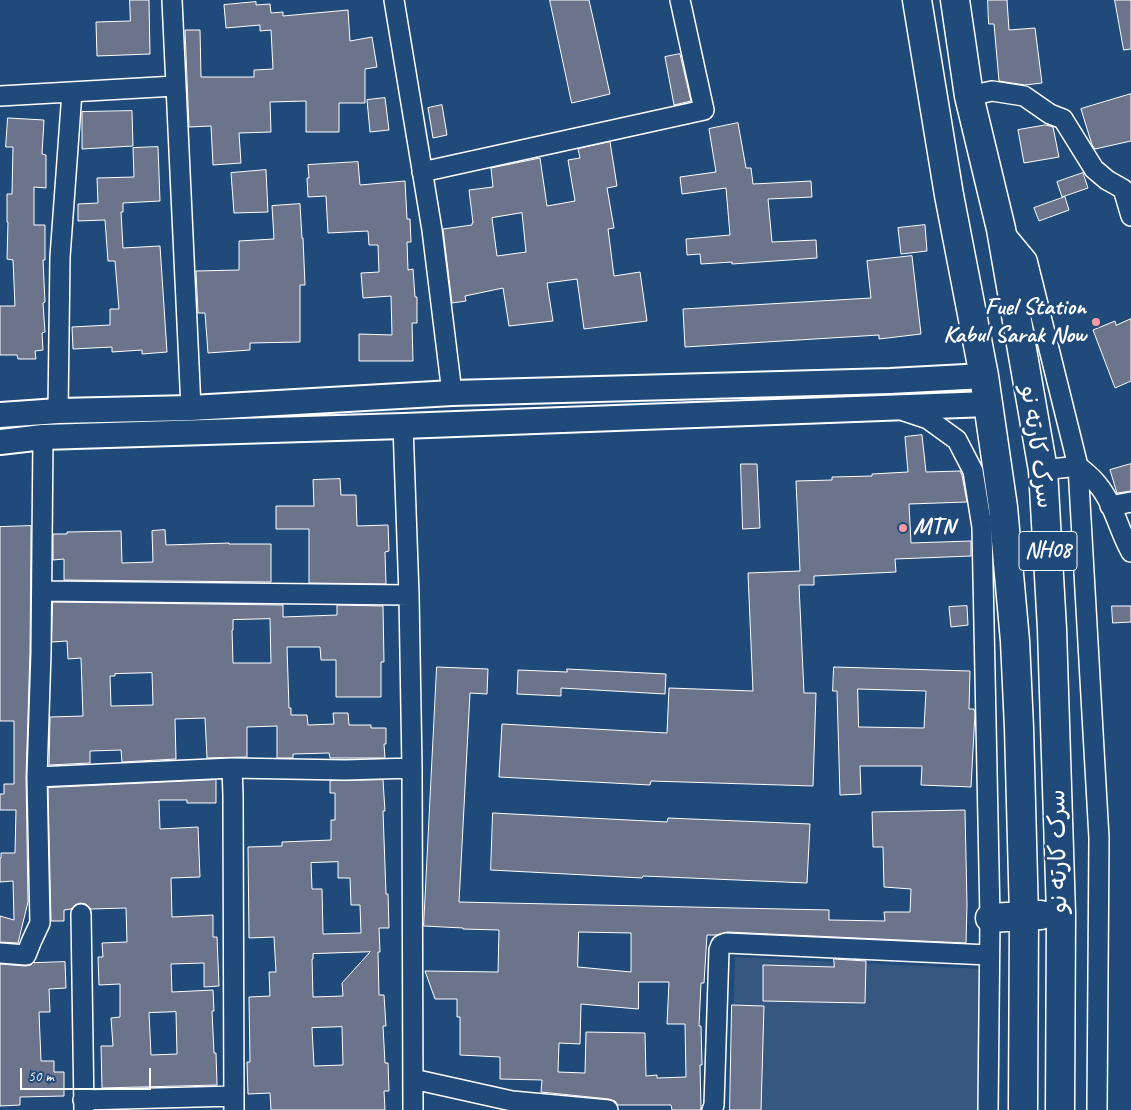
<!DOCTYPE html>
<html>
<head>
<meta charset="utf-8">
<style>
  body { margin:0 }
  #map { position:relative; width:1131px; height:1110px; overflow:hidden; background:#1f4a7a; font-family:Caveat,sans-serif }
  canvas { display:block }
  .scale { position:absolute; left:20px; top:1068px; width:131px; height:22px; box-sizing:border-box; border:2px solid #fff; border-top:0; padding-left:6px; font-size:15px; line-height:18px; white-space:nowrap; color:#fff; -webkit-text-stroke:4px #1f4a7a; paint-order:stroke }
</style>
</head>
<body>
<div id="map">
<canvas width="1131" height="1110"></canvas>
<div class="scale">50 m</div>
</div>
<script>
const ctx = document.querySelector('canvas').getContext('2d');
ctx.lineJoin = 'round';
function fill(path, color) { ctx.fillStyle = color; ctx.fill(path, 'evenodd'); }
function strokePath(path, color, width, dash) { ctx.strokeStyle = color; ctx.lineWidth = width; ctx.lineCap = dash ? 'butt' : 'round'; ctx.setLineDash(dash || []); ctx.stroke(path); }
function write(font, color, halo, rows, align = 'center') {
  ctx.font = font + ' Caveat,"Playpen Sans Arabic",sans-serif'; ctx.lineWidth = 5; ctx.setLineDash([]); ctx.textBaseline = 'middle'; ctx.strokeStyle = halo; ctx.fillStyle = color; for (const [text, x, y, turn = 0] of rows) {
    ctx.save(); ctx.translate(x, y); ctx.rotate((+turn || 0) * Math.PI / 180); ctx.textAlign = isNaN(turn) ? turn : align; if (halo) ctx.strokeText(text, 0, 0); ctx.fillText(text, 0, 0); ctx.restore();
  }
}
fill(new Path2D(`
  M 735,957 L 982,969 L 979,1110 L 731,1110 Z`), '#36577f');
const building = new Path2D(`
  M 130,0 L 149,0 L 150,54 L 97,56 L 96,22 L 130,21 Z
  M 550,0 L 589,0 L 610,94 L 572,103 Z
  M 988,0 L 1007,0 L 1009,30 L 1035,28 L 1042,83 L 1025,85 L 999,81 L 994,24 L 989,24 Z
  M 1115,0 L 1131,0 L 1131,49 L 1124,50 Z
  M 256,2 L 256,5 L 270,4 L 271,13 L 283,12 L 283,16 L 348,10 L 350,41 L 372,37 L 377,67 L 365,69 L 365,103 L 339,103 L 339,132 L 306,132 L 306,101 L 270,102 L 271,132 L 239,133 L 241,163 L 213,165 L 211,126 L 189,127 L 185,30 L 200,30 L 201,77 L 254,77 L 254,70 L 273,69 L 271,30 L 260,31 L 260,25 L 226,28 L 224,5 Z
  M 680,54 L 691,101 L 674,105 L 665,57 Z
  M 1131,94 L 1131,141 L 1095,149 L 1092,145 L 1081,109 Z
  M 385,98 L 389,130 L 370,132 L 367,100 Z
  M 442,105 L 447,135 L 433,138 L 428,108 Z
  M 132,111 L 133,146 L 82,149 L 82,112 Z
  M 8,118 L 44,120 L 42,154 L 46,155 L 46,188 L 34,187 L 34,225 L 45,225 L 45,260 L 43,260 L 45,302 L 43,303 L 45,332 L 42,333 L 43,350 L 35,351 L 36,359 L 18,359 L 17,355 L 0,355 L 0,306 L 15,306 L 13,260 L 7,259 L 8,222 L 7,222 L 7,194 L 12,194 L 13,147 L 6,147 Z
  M 738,123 L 746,168 L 751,168 L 753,184 L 811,181 L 812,197 L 768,199 L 772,242 L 816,240 L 817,258 L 732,264 L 732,262 L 701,264 L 700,254 L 687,255 L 686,239 L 730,235 L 726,188 L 682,194 L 680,177 L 716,172 L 709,129 Z
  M 1046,125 L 1053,127 L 1059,157 L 1024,163 L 1018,130 Z
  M 610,142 L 617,186 L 607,188 L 614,228 L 608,229 L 614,276 L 640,272 L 647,321 L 584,329 L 577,279 L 547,283 L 553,321 L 509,326 L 503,288 L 465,296 L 466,301 L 452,303 L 443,229 L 472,225 L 472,223 L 473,223 L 469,190 L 493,187 L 491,168 L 540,158 L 547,206 L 575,201 L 568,160 L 580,158 L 578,149 ZM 522,213 L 526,252 L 497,256 L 492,218 Z
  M 158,147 L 160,201 L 123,203 L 123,212 L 121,212 L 123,248 L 160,246 L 167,352 L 142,354 L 142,350 L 112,352 L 112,347 L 73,349 L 72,327 L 110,325 L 110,309 L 119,309 L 115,261 L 108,261 L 105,220 L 78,221 L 78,204 L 98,203 L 97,178 L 134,177 L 133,148 Z
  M 358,162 L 360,185 L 405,181 L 407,219 L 410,219 L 411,242 L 407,242 L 408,270 L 413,269 L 415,297 L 417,297 L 417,323 L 412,323 L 413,361 L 359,361 L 359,334 L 392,335 L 391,296 L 363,298 L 361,273 L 379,272 L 378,245 L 369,245 L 368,231 L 328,233 L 326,196 L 308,197 L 307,178 L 309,178 L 308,165 Z
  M 266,170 L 268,212 L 234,213 L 231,173 Z
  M 1083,173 L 1088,188 L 1062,197 L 1057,182 Z
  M 1065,197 L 1069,210 L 1039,221 L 1034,208 Z
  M 300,204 L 302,238 L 303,238 L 305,285 L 300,285 L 300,342 L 250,343 L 250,350 L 208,353 L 205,313 L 198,313 L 196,271 L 239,270 L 239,241 L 274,239 L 272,206 Z
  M 925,225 L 927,251 L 901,254 L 898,228 Z
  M 912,256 L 921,334 L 879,339 L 879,335 L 685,347 L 683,309 L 871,298 L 867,261 Z
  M 1131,319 L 1131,381 L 1115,388 L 1093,330 L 1115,321 L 1116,325 Z
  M 922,435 L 926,472 L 960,471 L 962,475 L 967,502 L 909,504 L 911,543 L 971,541 L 971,556 L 895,559 L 896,572 L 814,576 L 814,585 L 799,585 L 804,693 L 816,693 L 813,786 L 651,781 L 650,785 L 499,777 L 502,724 L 667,733 L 669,688 L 753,691 L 748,573 L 800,571 L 796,481 L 832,480 L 832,477 L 872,476 L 872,474 L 908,472 L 905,437 Z
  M 741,464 L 757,464 L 760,528 L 743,529 Z
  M 1131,464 L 1131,491 L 1117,493 L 1110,470 Z
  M 340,479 L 341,495 L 356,495 L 357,526 L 388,525 L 389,551 L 385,552 L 386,584 L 309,583 L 309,529 L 276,529 L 276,506 L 314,506 L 313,480 Z
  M 31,526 L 30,652 L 26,777 L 28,902 L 18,943 L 0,942 L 0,916 L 14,920 L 13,881 L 0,882 L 0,858 L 1,858 L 1,853 L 15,853 L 16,810 L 0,810 L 0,794 L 4,794 L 4,784 L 14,784 L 14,721 L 0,721 L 0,527 Z
  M 165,530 L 166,545 L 229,543 L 229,544 L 271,544 L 271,582 L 64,580 L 64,559 L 53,560 L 53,534 L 67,534 L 67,532 L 121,531 L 122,563 L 153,562 L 152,531 Z
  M 53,602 L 283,605 L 283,617 L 337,615 L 337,605 L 383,606 L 384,662 L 381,662 L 381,697 L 336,697 L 336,660 L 321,660 L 320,647 L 287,647 L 289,708 L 291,708 L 291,715 L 307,715 L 308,725 L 334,724 L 333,713 L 348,713 L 349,725 L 371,725 L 371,728 L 386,728 L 386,744 L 384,744 L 385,758 L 330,758 L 329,753 L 293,754 L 293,758 L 277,758 L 277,726 L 247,727 L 247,757 L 207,758 L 205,718 L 175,719 L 176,759 L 122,762 L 121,750 L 90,751 L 90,763 L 49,765 L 50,717 L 83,716 L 81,658 L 68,659 L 67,641 L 52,642 ZM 270,619 L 271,663 L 233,663 L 232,630 L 233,630 L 233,620 ZM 152,673 L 153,705 L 111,706 L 110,676 L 115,676 L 115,674 Z
  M 967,606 L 968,625 L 951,627 L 949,607 Z
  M 1112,606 L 1131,606 L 1131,622 L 1113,623 Z
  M 437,667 L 488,669 L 487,694 L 470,693 L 459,902 L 829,910 L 829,920 L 885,921 L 884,912 L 910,912 L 911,889 L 884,887 L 883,847 L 873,847 L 872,812 L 965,810 L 967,905 L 966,943 L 727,932 L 716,935 L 707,935 L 704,983 L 701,983 L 699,1026 L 701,1026 L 702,1065 L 700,1065 L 701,1110 L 672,1110 L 671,1105 L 618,1105 L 615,1101 L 609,1099 L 541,1092 L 542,1080 L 500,1079 L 500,1057 L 460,1055 L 460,1017 L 457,1017 L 457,999 L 435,999 L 425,971 L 498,972 L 499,930 L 463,929 L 463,928 L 424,926 ZM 579,932 L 631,933 L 631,972 L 578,967 ZM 639,982 L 669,982 L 667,1024 L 685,1024 L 686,1077 L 657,1078 L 657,1075 L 646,1076 L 645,1033 L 586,1032 L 585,1073 L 558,1072 L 559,1043 L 580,1044 L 581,1004 L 638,1009 Z
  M 834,667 L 970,671 L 969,709 L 974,709 L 975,713 L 971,787 L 921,785 L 922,766 L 860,766 L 861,794 L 840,795 L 837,691 L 833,691 ZM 858,689 L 926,691 L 924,728 L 859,727 Z
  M 567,669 L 666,674 L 665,694 L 561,688 L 561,696 L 517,694 L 518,670 L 567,672 Z
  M 216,780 L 216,803 L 187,803 L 187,800 L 159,800 L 160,829 L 198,827 L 200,877 L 171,878 L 172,917 L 213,915 L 213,937 L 217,937 L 219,986 L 204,987 L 204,963 L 171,964 L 172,992 L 213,990 L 214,1011 L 212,1011 L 214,1053 L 216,1053 L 217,1085 L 102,1088 L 101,1046 L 113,1046 L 111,1018 L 120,1017 L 120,984 L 99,985 L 98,957 L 103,957 L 102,943 L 127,942 L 126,908 L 91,909 L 86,904 L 80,903 L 75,905 L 71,909 L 64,910 L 64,921 L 51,921 L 48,788 ZM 176,1012 L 177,1054 L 151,1055 L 149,1013 Z
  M 383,780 L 385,811 L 383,811 L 386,894 L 388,894 L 389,928 L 379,928 L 380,952 L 378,952 L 379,995 L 384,995 L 386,1026 L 383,1026 L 385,1063 L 388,1063 L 389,1091 L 384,1091 L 385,1110 L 271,1110 L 270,1093 L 248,1094 L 247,1062 L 250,1062 L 249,997 L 270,996 L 269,972 L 276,972 L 274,937 L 249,938 L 248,847 L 282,846 L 282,842 L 331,840 L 331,820 L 335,820 L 335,793 L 330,793 L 330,781 ZM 338,862 L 338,878 L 350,878 L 351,905 L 360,905 L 361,933 L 323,934 L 322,889 L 312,889 L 311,863 ZM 370,952 L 342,983 L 343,996 L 313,997 L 312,959 L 313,959 L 313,954 ZM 342,1027 L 343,1065 L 314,1066 L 312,1028 Z
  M 493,813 L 667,822 L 668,818 L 810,824 L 807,883 L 643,876 L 642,878 L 491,870 Z
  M 834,959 L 866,961 L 865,1003 L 763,1001 L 763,965 L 834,967 Z
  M 65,962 L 66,988 L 49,989 L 50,1012 L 39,1012 L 41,1061 L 54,1061 L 54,1072 L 64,1072 L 64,1096 L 20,1097 L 20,1105 L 0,1106 L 0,964 L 25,966 L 31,965 L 33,963 Z
  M 732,1005 L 764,1006 L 761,1110 L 730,1110 Z`);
fill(building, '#6c748c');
strokePath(building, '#fff', 1);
const minor = new Path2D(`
  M 172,0 L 191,408
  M 394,0 L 432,230 L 452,393
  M 0,96 L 175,86
  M 969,96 L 992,91 L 1024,96 L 1050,114 L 1063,119 L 1094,169 L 1107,180 L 1123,189 L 1131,216
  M 422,172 L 704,110 L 680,0
  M 1003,231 L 1027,260 L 1078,466 L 1099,838 L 1097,1110
  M 58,411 L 60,257 L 72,92
  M 904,411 L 928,419 L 957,440 L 973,471 L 982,527 L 990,918 L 988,1110
  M 403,426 L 409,595 L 412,768 L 413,1110
  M 1043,470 L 1078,466 C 1085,472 1092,477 1098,485 C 1114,504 1119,531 1131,552
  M 1110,506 L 1131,502
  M 42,591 L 409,595
  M 232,768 L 233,795 L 234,1110
  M 37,777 L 232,768 L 345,770 L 412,768
  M 81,914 L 84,1110
  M 0,953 L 26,955 L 32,940 L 40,923 L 37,777 L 41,652 L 43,437
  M 413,1079 L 512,1101 L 608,1110
  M 83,1100 L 234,1096
  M 712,1110 L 714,1105 L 719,950 L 721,945 L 726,943 L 989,955`);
const major = new Path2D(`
  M 0,415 L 58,411 L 191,408 L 452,393 L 890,381 L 984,376
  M 0,442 L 43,437 L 403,426 L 988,404`);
const highway = new Path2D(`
  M 917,0 L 949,195 L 984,376 L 1003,507 L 1015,641 L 1019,728 L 1024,916 L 1023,1110
  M 955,0 L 969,96 L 1001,229 L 1043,470 L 1052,629 L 1061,914 L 1060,1110
  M 990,918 L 1041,915`);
strokePath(minor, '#fff', 22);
strokePath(major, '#fff', 28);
strokePath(highway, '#fff', 31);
strokePath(minor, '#1f4a7a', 19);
strokePath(major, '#1f4a7a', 24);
strokePath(highway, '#1f4a7a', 28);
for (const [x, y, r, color] of [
  [1096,322,5,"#ff9aa2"],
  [903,528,5,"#ff9aa2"]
]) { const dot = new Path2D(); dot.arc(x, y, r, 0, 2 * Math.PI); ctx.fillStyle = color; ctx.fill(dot); strokePath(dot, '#1f4a7a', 2); }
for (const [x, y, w] of [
  [1048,551,58]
]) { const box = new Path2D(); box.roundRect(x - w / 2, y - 19.5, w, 39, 4); ctx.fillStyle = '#1f4a7a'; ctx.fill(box); strokePath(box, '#fff', 1); }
write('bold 22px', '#fff', null, [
  ["NH08",1048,551]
]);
write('bold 24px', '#fff', '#1f4a7a', [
  ["Fuel Station",1086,308],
  ["Kabul Sarak Now",1086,336],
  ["MTN",913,528,"left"]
], 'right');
write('24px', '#fff', '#1f4a7a', [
  ["سرک کارته نو",1036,447,82],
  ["سرک کارته نو",1059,851,-91]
]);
</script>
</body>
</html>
